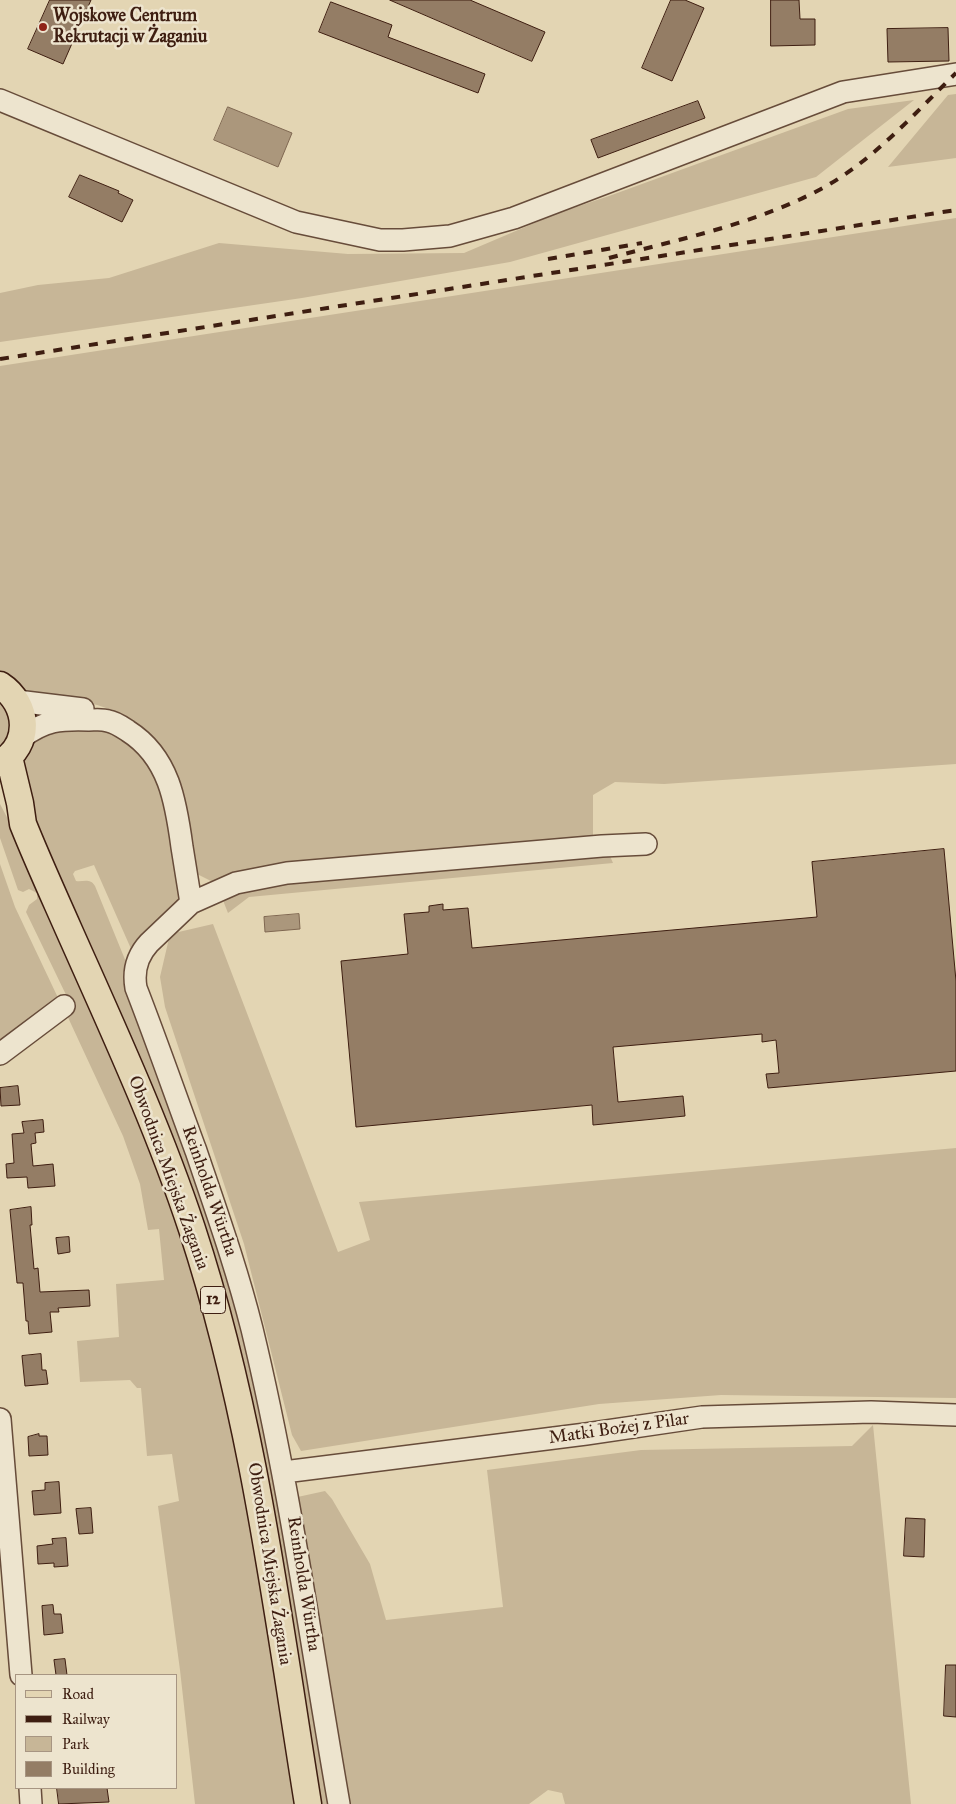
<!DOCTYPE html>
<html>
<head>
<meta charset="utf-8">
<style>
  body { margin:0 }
  #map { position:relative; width:956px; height:1804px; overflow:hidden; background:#e3d5b3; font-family:"IM FELL Great Primer",serif }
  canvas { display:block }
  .legend { position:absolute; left:15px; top:1674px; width:162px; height:115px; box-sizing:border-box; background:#ede4ce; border:1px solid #a79582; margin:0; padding:6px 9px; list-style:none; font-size:15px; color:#3e1e11 }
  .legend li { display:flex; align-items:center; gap:10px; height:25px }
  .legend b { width:25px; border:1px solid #a79582 }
</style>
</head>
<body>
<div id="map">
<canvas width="956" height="1804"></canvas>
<ul class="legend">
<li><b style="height:6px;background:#e3d5b3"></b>Road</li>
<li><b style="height:6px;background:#3e1e11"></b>Railway</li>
<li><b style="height:14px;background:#c7b697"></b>Park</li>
<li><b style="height:14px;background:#947d65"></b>Building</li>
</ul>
</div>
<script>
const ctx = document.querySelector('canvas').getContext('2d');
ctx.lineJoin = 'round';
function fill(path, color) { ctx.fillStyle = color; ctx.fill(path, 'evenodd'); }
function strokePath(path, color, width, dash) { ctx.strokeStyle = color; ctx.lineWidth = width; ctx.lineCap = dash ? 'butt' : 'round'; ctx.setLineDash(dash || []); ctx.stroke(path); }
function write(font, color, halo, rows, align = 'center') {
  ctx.font = font + ' "IM FELL Great Primer",serif'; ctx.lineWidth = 5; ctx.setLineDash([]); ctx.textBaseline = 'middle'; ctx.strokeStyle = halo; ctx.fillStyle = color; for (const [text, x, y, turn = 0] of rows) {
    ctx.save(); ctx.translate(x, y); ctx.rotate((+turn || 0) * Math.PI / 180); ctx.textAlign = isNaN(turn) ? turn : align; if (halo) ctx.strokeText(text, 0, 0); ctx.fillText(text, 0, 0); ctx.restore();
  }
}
fill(new Path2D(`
  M 956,94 L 956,158 L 888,167 L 948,95 Z
  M 914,100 L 816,177 L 510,262 L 302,298 L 0,342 L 0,293 L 38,285 L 109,278 L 219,243 L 348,254 L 464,253 L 558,213 L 609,196 L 848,109 Z
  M 956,218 L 956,764 L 664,784 L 615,782 L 593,795 L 593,840 L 213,882 L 197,874 L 193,865 C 190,844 189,822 185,801 C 175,751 138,714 89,703 C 74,700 48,704 36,699 C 25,695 10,683 0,677 L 0,366 Z
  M 0,699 C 14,721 16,726 0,749 Z
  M 82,724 L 108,732 L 123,738 L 143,755 L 164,793 L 179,895 L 177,903 L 132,951 L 94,865 L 75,871 L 73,874 L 76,881 C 84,882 90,878 95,886 L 126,962 L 239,1292 L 335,1804 L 317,1804 L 256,1441 L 32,822 L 20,753 L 30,740 Z
  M 0,804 L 30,861 L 164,1175 L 219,1353 L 301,1804 L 195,1804 L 180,1670 L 158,1506 L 179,1501 L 172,1454 L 147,1456 L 141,1388 L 137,1388 L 130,1380 L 80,1382 L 77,1341 L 119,1337 L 116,1284 L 164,1280 L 159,1229 L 148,1230 L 140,1184 L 123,1136 L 65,1011 L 69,1001 L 26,912 L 29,905 L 37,899 L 37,893 L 29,889 L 23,892 L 18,890 L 0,838 Z
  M 610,856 L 613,863 L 249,897 L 228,913 L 224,903 L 224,899 L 250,887 Z
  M 0,864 L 15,907 L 60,1002 L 0,1047 Z
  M 213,924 L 338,1252 L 370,1240 L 359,1202 L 956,1148 L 956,1398 L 721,1395 L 599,1404 L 301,1451 L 292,1435 L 244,1244 L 165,1007 L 160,977 L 170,934 Z
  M 873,1425 L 911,1804 L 565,1804 L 562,1793 L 548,1790 L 529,1804 L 343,1804 L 293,1498 L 325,1491 L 332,1499 L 370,1564 L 386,1620 L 503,1607 L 487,1470 L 641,1450 L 852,1446 Z`), '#c7b697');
const water = new Path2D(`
  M 228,107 L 292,133 L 278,167 L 214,140 Z
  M 299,914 L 300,929 L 265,932 L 264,917 Z`);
fill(water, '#ab977c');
strokePath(water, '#7f6751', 1);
const building = new Path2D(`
  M 50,0 L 91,0 L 63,64 L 28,49 Z
  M 390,0 L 470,0 L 545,32 L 532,61 Z
  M 671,0 L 685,0 L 704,8 L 672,81 L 642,68 Z
  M 771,0 L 799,0 L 800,19 L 815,19 L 815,45 L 771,46 Z
  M 331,2 L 392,25 L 388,37 L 485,74 L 478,93 L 319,32 Z
  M 948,28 L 949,61 L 888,62 L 887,29 Z
  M 698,101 L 705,118 L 598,158 L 591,140 Z
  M 80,175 L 119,191 L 118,193 L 133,200 L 122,222 L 69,197 Z
  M 944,849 L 956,981 L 956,1071 L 768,1088 L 766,1074 L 779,1073 L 776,1040 L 762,1042 L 762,1034 L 613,1047 L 618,1102 L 683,1096 L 685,1116 L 593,1125 L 592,1105 L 356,1127 L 341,961 L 408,954 L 404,914 L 429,912 L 429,906 L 443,904 L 443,910 L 468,908 L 472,948 L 817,917 L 812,862 Z
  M 18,1086 L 20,1105 L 1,1106 L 0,1088 Z
  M 43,1120 L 44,1132 L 35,1133 L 36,1143 L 31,1144 L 33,1166 L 53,1164 L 55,1186 L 28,1188 L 27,1177 L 7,1178 L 6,1164 L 14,1163 L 12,1134 L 24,1133 L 22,1122 Z
  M 31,1207 L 32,1225 L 30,1225 L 34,1269 L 38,1268 L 40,1292 L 89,1290 L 90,1306 L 58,1308 L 59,1312 L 50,1312 L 52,1332 L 29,1334 L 28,1321 L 26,1321 L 23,1283 L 17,1283 L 10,1210 Z
  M 69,1237 L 70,1252 L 58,1254 L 56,1238 Z
  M 41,1354 L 42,1370 L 46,1370 L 48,1384 L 25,1386 L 22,1356 Z
  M 39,1434 L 39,1436 L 47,1436 L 48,1455 L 29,1456 L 28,1437 Z
  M 59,1482 L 61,1513 L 34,1515 L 32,1491 L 45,1490 L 45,1483 Z
  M 91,1508 L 93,1533 L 79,1534 L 76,1509 Z
  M 906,1518 L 925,1519 L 924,1557 L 904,1556 Z
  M 66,1538 L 68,1566 L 54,1567 L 54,1563 L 38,1564 L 37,1546 L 53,1544 L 52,1539 Z
  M 53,1605 L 54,1614 L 61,1614 L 63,1633 L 44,1635 L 42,1606 Z
  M 65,1659 L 67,1675 L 56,1675 L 54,1660 Z
  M 946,1665 L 956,1665 L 956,1717 L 944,1716 Z
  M 57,1788 L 107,1788 L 109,1802 L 59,1804 Z`);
fill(building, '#947d65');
strokePath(building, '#3e1e11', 1);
const minor = new Path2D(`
  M 0,100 L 296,222 L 380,240 L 403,240 L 450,236 L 514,218 L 843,92 L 956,74
  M 17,701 L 83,709
  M 21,738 C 45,720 60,719 89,720 C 95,720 102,719 108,721 C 115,722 122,727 128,731 C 169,757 176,802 182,847 C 185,866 188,885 191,903
  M 0,1054 L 64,1006
  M 0,1419 L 21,1675
  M 284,1472 L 586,1434 L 702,1417 L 871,1412 L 956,1415
  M 30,1788 L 31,1804
  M 339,1804 C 311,1645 290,1486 252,1329 C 237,1269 216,1210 196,1151 C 176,1097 157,1042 136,988 C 133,971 137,956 149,943 L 191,903 L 236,883 L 287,873 L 602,846 L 646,844`);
const major = new Path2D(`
  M 0,685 C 29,704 32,745 0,763
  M 9,757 L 20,803 L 23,824 C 37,859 53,894 68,928 C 112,1027 158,1126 192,1229 C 253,1415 277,1611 308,1804`);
strokePath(minor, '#674c3a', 24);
strokePath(major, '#3e1e11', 29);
strokePath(minor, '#ede4ce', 21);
strokePath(major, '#e3d5b3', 26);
strokePath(new Path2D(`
  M 609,258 C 680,239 755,224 821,189 C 873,161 914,114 956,73
  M 548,259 L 642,243
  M 0,359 L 956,210`), '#3e1e11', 4, [9, 9]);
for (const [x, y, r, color] of [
  [43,27,5,"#8f2418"]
]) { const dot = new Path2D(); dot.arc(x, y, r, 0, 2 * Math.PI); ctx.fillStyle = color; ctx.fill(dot); strokePath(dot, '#ede4ce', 2); }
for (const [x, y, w] of [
  [213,1300,25]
]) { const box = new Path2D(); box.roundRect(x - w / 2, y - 13.5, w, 27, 4); ctx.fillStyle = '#ede4ce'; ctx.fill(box); strokePath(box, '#3e1e11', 1); }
write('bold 16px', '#3e1e11', null, [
  ["12",213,1300]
]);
write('bold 18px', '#3e1e11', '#ede4ce', [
  ["Wojskowe Centrum",53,17],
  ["Rekrutacji w Żaganiu",53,38]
], 'left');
write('18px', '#3e1e11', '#ede4ce', [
  ["Obwodnica Miejska Żagania",168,1173,70],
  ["Reinholda Würtha",209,1191,71],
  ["Matki Bożej z Pilar",619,1429,-8],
  ["Obwodnica Miejska Żagania",269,1564,81],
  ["Reinholda Würtha",303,1584,81]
]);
</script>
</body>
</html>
